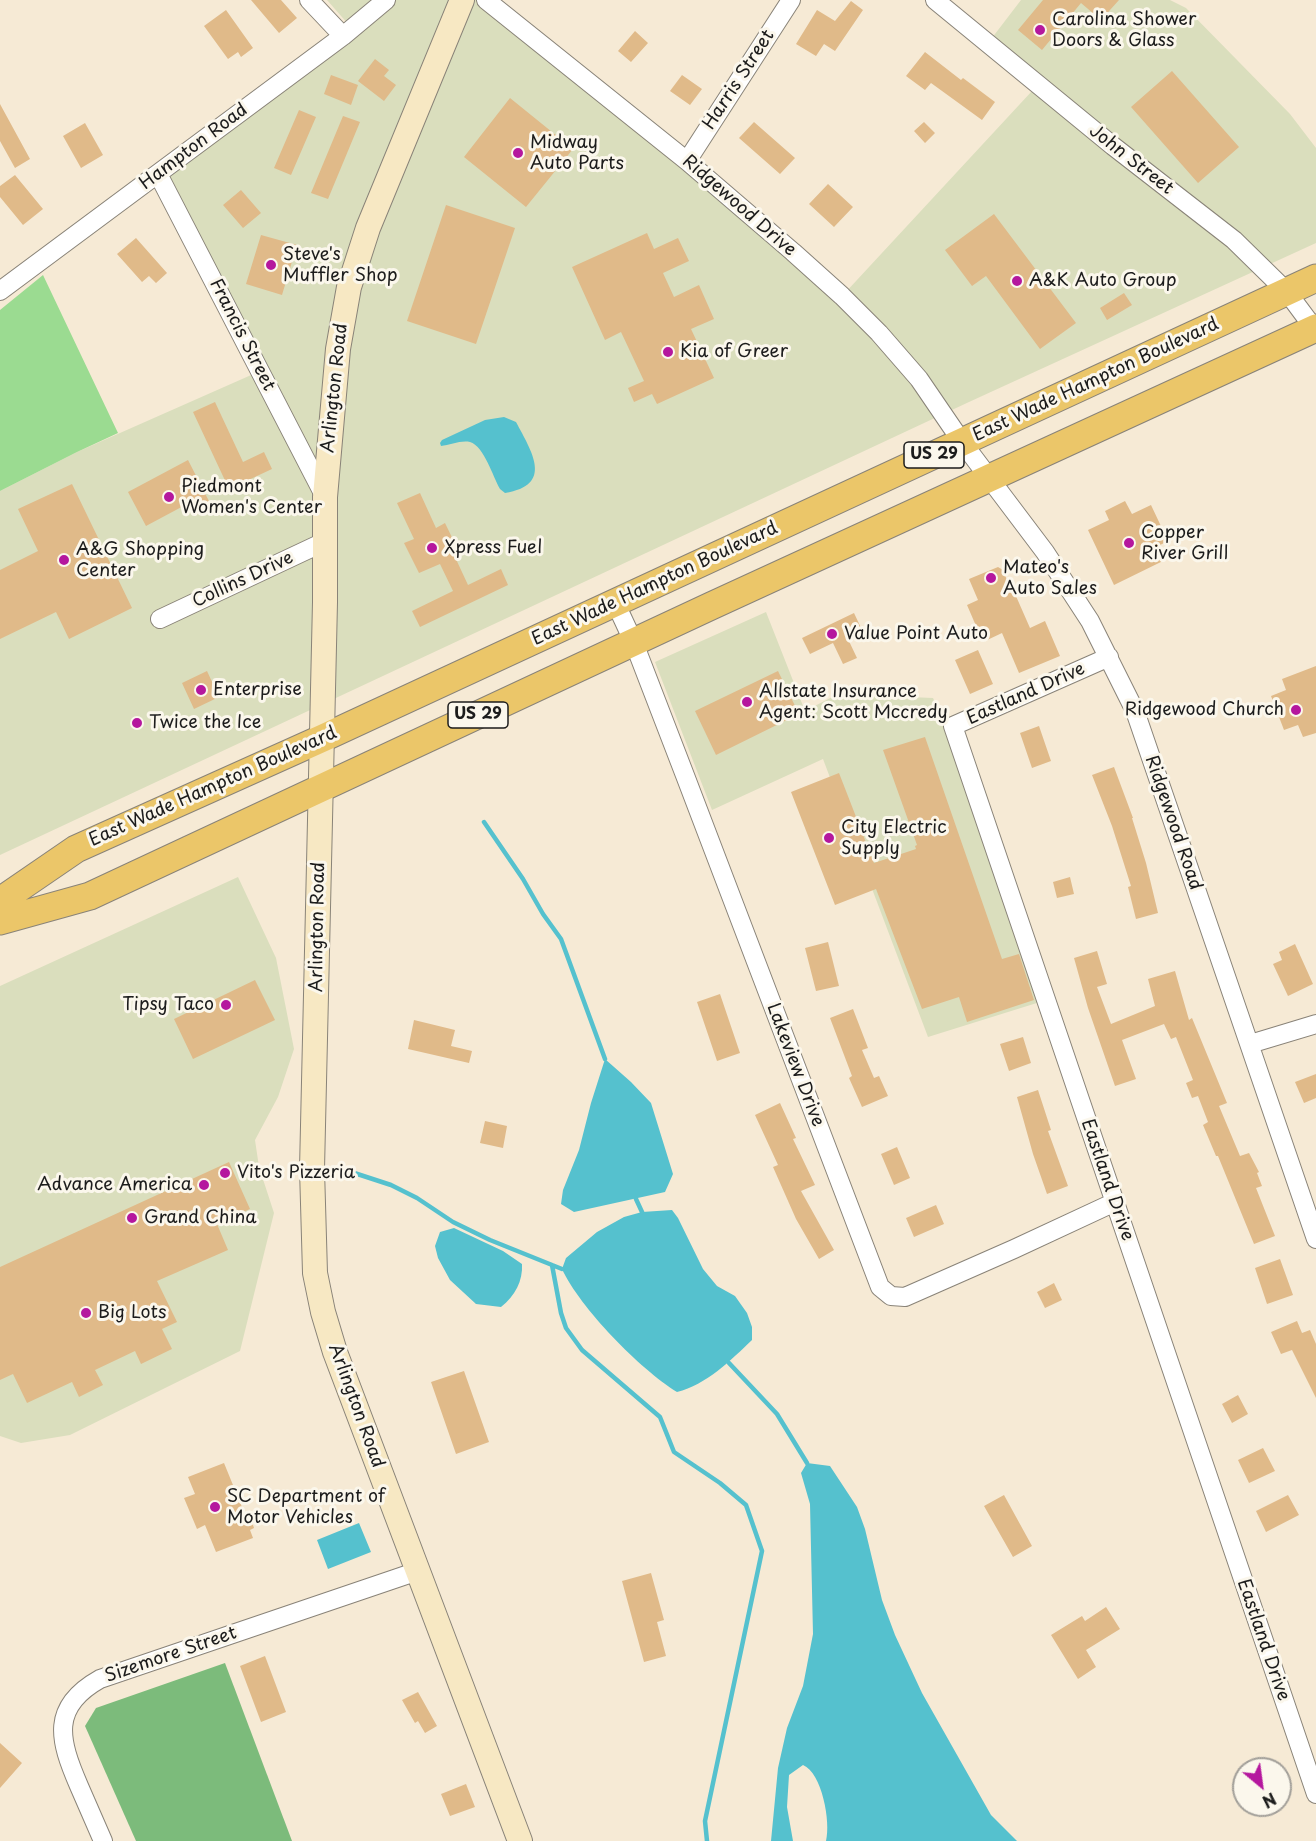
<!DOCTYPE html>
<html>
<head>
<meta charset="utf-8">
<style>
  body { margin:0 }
  #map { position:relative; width:1316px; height:1841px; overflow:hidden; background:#f6ead5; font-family:"Playpen Sans",sans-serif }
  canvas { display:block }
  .north { position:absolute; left:1232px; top:1757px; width:60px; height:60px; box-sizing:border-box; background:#fbf7ec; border:2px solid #a29f99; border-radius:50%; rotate:151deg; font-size:16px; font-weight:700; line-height:24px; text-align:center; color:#1c1c1c }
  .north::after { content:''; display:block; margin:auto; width:21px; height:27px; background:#b5179e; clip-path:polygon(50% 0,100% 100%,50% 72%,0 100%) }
</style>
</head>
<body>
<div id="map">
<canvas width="1316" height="1841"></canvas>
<div class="north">N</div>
</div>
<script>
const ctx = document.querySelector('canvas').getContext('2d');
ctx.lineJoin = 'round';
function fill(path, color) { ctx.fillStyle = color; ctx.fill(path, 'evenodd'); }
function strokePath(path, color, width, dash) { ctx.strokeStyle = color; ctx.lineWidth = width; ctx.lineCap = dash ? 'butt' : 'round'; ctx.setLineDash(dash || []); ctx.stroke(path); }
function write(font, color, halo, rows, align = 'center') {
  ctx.font = font + ' "Playpen Sans",sans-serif'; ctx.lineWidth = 6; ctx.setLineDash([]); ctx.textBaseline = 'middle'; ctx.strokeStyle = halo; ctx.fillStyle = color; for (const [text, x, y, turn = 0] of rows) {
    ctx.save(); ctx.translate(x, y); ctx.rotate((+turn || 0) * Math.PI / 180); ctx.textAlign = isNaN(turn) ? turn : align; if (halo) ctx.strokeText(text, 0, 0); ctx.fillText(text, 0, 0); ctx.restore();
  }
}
fill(new Path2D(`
  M 327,0 L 500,0 L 844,294 L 1032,91 L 982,51 L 1021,0 L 1170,0 L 1186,8 L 1290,114 L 1316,148 L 1316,243 L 969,402 L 0,855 L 0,491 L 77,452 L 267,368 L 168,177 L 356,33 Z
  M 766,612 L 805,711 L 838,694 L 933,698 L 949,733 L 1040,1002 L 928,1037 L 823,759 L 712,810 L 655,662 Z
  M 238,877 L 276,958 L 294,1049 L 278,1097 L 255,1140 L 259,1167 L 274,1213 L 240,1351 L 70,1435 L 21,1443 L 0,1436 L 0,986 Z`), '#dadebd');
fill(new Path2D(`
  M 43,275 L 118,433 L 77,452 L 0,491 L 0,310 Z`), '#9bdb91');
fill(new Path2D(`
  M 225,1663 L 292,1841 L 136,1841 L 85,1726 L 96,1708 Z`), '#7cbb7b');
fill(new Path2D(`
  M 504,417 L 516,422 C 532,452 554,485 505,493 L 500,489 C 493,477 484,446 470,442 C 461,440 450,445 441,446 L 440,443 L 442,440 L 485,420 Z
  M 605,1059 L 631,1082 L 651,1103 L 673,1174 L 665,1192 L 574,1212 L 561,1204 L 563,1190 L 579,1150 L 591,1103 Z
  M 672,1210 L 678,1218 L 703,1269 L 717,1286 L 735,1296 L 747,1313 L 752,1327 L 752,1340 C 731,1360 706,1385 677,1392 C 640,1369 580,1308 562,1269 L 566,1258 L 597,1232 L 624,1217 L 642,1212 Z
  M 454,1228 L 503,1251 L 522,1264 C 523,1281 515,1296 501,1307 L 476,1304 L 450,1280 L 438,1258 L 435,1246 L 440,1232 Z
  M 807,1463 L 830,1466 L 857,1507 L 865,1529 L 882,1600 L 895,1635 L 922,1693 L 991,1815 L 1017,1841 L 826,1841 C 831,1822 822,1773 803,1765 L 789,1775 L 787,1807 L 793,1841 L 771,1841 L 778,1768 L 787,1728 L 803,1686 L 813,1634 L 810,1504 L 801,1473 Z
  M 359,1523 L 371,1552 L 328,1569 L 317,1540 Z`), '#55c1ce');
strokePath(new Path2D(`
  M 484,822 L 523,879 L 543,914 L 561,939 L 605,1059
  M 339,1168 L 391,1185 L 417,1198 L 453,1222 L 490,1240 L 562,1269
  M 636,1199 L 642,1212
  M 552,1265 L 561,1313 L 566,1328 L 582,1350 L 660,1417 L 674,1452 L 720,1483 L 746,1505 L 762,1551 L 705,1821 L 707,1841
  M 729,1363 L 777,1414 L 807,1463`), '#55c1ce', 4.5);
fill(new Path2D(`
  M 251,0 L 281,0 L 297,18 L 279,33 Z
  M 1043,0 L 1119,0 L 1101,20 L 1081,3 L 1042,50 L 1018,30 Z
  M 851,1 L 863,10 L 835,51 L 824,44 L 816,56 L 796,44 L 817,10 L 835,21 Z
  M 226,10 L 253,48 L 241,57 L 238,52 L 228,59 L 204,26 Z
  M 635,31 L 648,43 L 631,62 L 618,51 Z
  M 925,52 L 961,80 L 963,78 L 995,102 L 982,120 L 931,83 L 925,90 L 906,76 Z
  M 375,59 L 389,70 L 384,76 L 396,85 L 384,101 L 358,81 Z
  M 1172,71 L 1239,147 L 1198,183 L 1131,107 Z
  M 331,75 L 358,85 L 351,105 L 324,94 Z
  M 682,75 L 702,89 L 690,105 L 670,91 Z
  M 510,98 L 573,149 L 526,207 L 464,157 Z
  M 0,104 L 30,159 L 15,168 L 0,141 Z
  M 299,110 L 316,117 L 291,175 L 274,168 Z
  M 343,116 L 360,122 L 328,199 L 311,193 Z
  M 754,122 L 795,158 L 780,174 L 739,138 Z
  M 924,122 L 935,133 L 925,143 L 914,131 Z
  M 85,123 L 103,155 L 81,168 L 63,136 Z
  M 15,175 L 43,209 L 23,225 L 0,197 L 0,186 Z
  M 828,184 L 853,207 L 834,227 L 809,204 Z
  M 241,190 L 261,213 L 243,228 L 223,205 Z
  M 446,205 L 515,228 L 476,344 L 407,321 Z
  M 994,214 L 1076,323 L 1040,349 L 986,276 L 972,286 L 945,250 Z
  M 647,233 L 654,249 L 678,238 L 689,261 L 663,273 L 674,297 L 699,285 L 714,319 L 691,329 L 714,378 L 657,404 L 652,394 L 634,402 L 628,388 L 644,381 L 621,332 L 605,340 L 572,267 Z
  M 261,235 L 297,245 L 282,295 L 246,284 Z
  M 136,238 L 167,273 L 156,283 L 149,276 L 142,282 L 117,254 Z
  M 1124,293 L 1132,305 L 1107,320 L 1100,308 Z
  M 215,402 L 243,462 L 264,452 L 272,469 L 229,489 L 193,412 Z
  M 188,460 L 212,507 L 196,515 L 189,503 L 146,526 L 128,492 Z
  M 72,484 L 132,608 L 69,639 L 56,612 L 0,639 L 0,570 L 38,551 L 18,509 Z
  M 420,493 L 436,528 L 445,523 L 460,554 L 455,557 L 468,585 L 501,569 L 508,585 L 420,627 L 412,611 L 453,591 L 440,564 L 419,573 L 404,543 L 414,539 L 397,503 Z
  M 1125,501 L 1132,514 L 1151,505 L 1168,541 L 1158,546 L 1165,560 L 1114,585 L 1088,530 L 1109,520 L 1105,511 Z
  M 998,567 L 1003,570 L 1010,588 L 1012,587 L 1030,628 L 1045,621 L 1060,656 L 1019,673 L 1002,633 L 983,642 L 967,605 L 978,600 L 969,579 Z
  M 854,613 L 862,630 L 847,637 L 857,658 L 843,664 L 833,643 L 810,654 L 802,638 Z
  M 978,650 L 993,684 L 970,694 L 955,660 Z
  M 1316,666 L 1316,733 L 1303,737 L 1298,725 L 1284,730 L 1271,696 L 1286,690 L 1282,679 Z
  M 207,671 L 219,697 L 194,709 L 182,683 Z
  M 778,671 L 799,714 L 716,755 L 695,711 Z
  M 1039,726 L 1051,761 L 1032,768 L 1020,733 Z
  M 925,737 L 1002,959 L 1019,954 L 1034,1000 L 967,1022 L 959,997 L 922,1009 L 876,889 L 835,905 L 791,792 L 839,773 L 874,863 L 916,849 L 915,846 L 917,845 L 883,750 Z
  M 1114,767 L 1133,818 L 1132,818 L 1146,863 L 1158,913 L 1136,919 L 1128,887 L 1131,886 L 1112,826 L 1092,775 Z
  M 1070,877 L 1074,894 L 1057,898 L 1053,882 Z
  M 828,942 L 839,986 L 816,991 L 805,948 Z
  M 1295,944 L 1313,984 L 1288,996 L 1273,964 L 1282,960 L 1279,952 Z
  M 1097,951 L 1107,984 L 1097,987 L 1111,1024 L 1155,1006 L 1148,979 L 1175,971 L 1189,1020 L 1192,1018 L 1227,1103 L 1219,1106 L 1240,1156 L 1249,1153 L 1259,1172 L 1257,1173 L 1262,1186 L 1256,1188 L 1275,1236 L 1254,1244 L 1218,1156 L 1216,1156 L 1203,1125 L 1208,1122 L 1198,1096 L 1192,1098 L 1186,1083 L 1193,1080 L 1176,1037 L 1171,1039 L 1164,1024 L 1122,1040 L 1136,1079 L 1115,1086 L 1088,1008 L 1074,958 Z
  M 255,980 L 275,1020 L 193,1059 L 174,1019 Z
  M 720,994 L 740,1053 L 717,1061 L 697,1002 Z
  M 853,1009 L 868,1048 L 862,1050 L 874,1078 L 879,1076 L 888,1096 L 862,1107 L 849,1078 L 852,1076 L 830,1018 Z
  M 414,1020 L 455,1030 L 451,1046 L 472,1051 L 469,1063 L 408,1049 Z
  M 1023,1037 L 1031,1063 L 1009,1071 L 1000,1044 Z
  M 1316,1074 L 1316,1098 L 1304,1103 L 1295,1082 Z
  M 1038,1090 L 1051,1130 L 1048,1131 L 1068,1186 L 1047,1194 L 1033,1154 L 1017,1097 Z
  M 780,1103 L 796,1138 L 793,1139 L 815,1185 L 801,1191 L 834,1250 L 819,1259 L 796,1219 L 773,1167 L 778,1165 L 755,1115 Z
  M 485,1121 L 507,1126 L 503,1148 L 480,1143 Z
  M 897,1147 L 910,1178 L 894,1185 L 881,1154 Z
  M 229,1162 L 250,1209 L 217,1224 L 228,1250 L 157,1281 L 177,1322 L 162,1329 L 172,1349 L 141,1364 L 135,1351 L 95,1370 L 103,1385 L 79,1397 L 72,1382 L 27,1403 L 13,1374 L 0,1380 L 0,1267 Z
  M 936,1205 L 944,1224 L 914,1237 L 906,1218 Z
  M 1280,1259 L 1293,1295 L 1267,1304 L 1255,1268 Z
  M 1054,1283 L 1062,1300 L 1045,1308 L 1037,1292 Z
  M 1297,1321 L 1302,1333 L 1310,1330 L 1316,1344 L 1316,1398 L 1292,1350 L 1281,1354 L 1271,1332 Z
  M 464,1371 L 489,1442 L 456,1454 L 431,1382 Z
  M 1238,1395 L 1248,1414 L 1232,1423 L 1222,1404 Z
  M 1263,1448 L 1275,1471 L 1249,1483 L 1238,1460 Z
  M 224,1463 L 246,1517 L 250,1516 L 254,1528 L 250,1530 L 253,1538 L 216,1552 L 205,1525 L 197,1529 L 184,1498 L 195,1494 L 188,1477 Z
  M 1004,1495 L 1032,1546 L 1013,1557 L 984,1506 Z
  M 1288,1495 L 1299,1515 L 1266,1532 L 1256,1511 Z
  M 651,1573 L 664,1620 L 657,1622 L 666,1656 L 644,1662 L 622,1581 Z
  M 1106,1607 L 1120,1629 L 1086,1650 L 1096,1667 L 1078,1679 L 1051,1635 L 1082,1616 L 1085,1621 Z
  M 265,1656 L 286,1712 L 261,1722 L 240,1666 Z
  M 418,1692 L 437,1726 L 425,1733 L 418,1721 L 415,1723 L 402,1700 Z
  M 0,1743 L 22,1763 L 0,1788 Z
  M 466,1784 L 475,1807 L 450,1816 L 441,1794 Z`), '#e0ba89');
const minor = new Path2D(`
  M 309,0 L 343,36
  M 486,0 L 687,161 L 793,252 L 842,296 L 879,333 L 919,379 L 962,442 L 1045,552 L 1090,621 L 1135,711 L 1316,1239
  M 935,0 L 1113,146 L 1234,240 L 1287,292 L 1316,331
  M 687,161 L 791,0
  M 158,174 L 325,497
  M 0,291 L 343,36 L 386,0
  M 615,602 L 634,643 L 686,778 L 880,1287 L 891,1296 L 905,1297 L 1014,1249 L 1115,1202
  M 160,619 L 326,541
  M 1109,657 L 953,726 L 1316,1794
  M 1250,1044 L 1316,1024
  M 103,1841 C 95,1823 87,1804 79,1786 C 59,1740 50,1707 100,1679 L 418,1571`);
const secondary = new Path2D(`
  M 462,0 L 368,228 L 349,287 L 338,349 L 325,497 L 325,602 L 312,1169 L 315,1273 L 323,1312 L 335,1352 L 520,1841`);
const primary = new Path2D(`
  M 0,901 L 76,849 L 323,738 L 1316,278
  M 0,921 L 90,896 L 711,606 L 1316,328`);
strokePath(minor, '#898378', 20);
strokePath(secondary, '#898378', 26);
strokePath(primary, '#898378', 29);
strokePath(minor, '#fff', 18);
strokePath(secondary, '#f7e8c3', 24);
strokePath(primary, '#ebc669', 27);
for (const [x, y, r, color] of [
  [1040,30,6,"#b5179e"],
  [518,153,6,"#b5179e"],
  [271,265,6,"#b5179e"],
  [1017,281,6,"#b5179e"],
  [668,352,6,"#b5179e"],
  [169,497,6,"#b5179e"],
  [1129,543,6,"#b5179e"],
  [432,548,6,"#b5179e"],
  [64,560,6,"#b5179e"],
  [991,578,6,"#b5179e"],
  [832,634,6,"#b5179e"],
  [201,690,6,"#b5179e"],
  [747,702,6,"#b5179e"],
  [1296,710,6,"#b5179e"],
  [137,723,6,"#b5179e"],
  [829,838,6,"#b5179e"],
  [226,1005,6,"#b5179e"],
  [225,1173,6,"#b5179e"],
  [204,1185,6,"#b5179e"],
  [132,1218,6,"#b5179e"],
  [86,1313,6,"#b5179e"],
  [215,1507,6,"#b5179e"]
]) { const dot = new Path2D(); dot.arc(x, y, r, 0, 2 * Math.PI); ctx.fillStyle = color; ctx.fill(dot); strokePath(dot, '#fbf7ec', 2); }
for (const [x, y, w] of [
  [934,455,60],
  [478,715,60]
]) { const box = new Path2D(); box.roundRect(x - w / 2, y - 13, w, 26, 4.5); ctx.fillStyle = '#fbf7ec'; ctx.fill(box); strokePath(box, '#1c1c1c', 1.5); }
write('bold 16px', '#1c1c1c', null, [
  ["US 29",934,455],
  ["US 29",478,715]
]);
write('18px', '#1c1c1c', '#fbf7ec', [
  ["Carolina Shower",1052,20],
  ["Doors & Glass",1052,41],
  ["Midway",530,143],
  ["Auto Parts",530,164],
  ["Steve's",283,255],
  ["Muffler Shop",283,276],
  ["A&K Auto Group",1029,281],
  ["Kia of Greer",680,352],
  ["Piedmont",181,487],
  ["Women's Center",181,508],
  ["Copper",1141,533],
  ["River Grill",1141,554],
  ["Xpress Fuel",444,548],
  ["A&G Shopping",76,550],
  ["Center",76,571],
  ["Mateo's",1003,568],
  ["Auto Sales",1003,589],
  ["Value Point Auto",844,634],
  ["Enterprise",213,690],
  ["Allstate Insurance",759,692],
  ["Agent: Scott Mccredy",759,713],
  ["Ridgewood Church",1284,710,"right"],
  ["Twice the Ice",149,723],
  ["City Electric",841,828],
  ["Supply",841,849],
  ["Tipsy Taco",214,1005,"right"],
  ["Vito's Pizzeria",237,1173],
  ["Advance America",192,1185,"right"],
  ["Grand China",144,1218],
  ["Big Lots",98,1313],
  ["SC Department of",227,1497],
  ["Motor Vehicles",227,1518]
], 'left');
write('18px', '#1c1c1c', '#fbf7ec', [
  ["Harris Street",739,80,-57],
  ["Hampton Road",194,147,-37],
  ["John Street",1131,160,38],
  ["Ridgewood Drive",739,206,41],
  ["Francis Street",242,335,63],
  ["East Wade Hampton Boulevard",1096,380,-25],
  ["Arlington Road",335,388,-84],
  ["Collins Drive",243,580,-25],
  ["East Wade Hampton Boulevard",655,584,-25],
  ["Eastland Drive",1026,694,-24],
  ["East Wade Hampton Boulevard",213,787,-24],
  ["Ridgewood Road",1173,823,71],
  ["Arlington Road",318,927,-89],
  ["Lakeview Drive",795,1065,69],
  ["Eastland Drive",1107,1180,71],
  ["Arlington Road",356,1406,70],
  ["Eastland Drive",1263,1640,71],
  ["Sizemore Street",171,1655,-19]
]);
</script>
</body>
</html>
